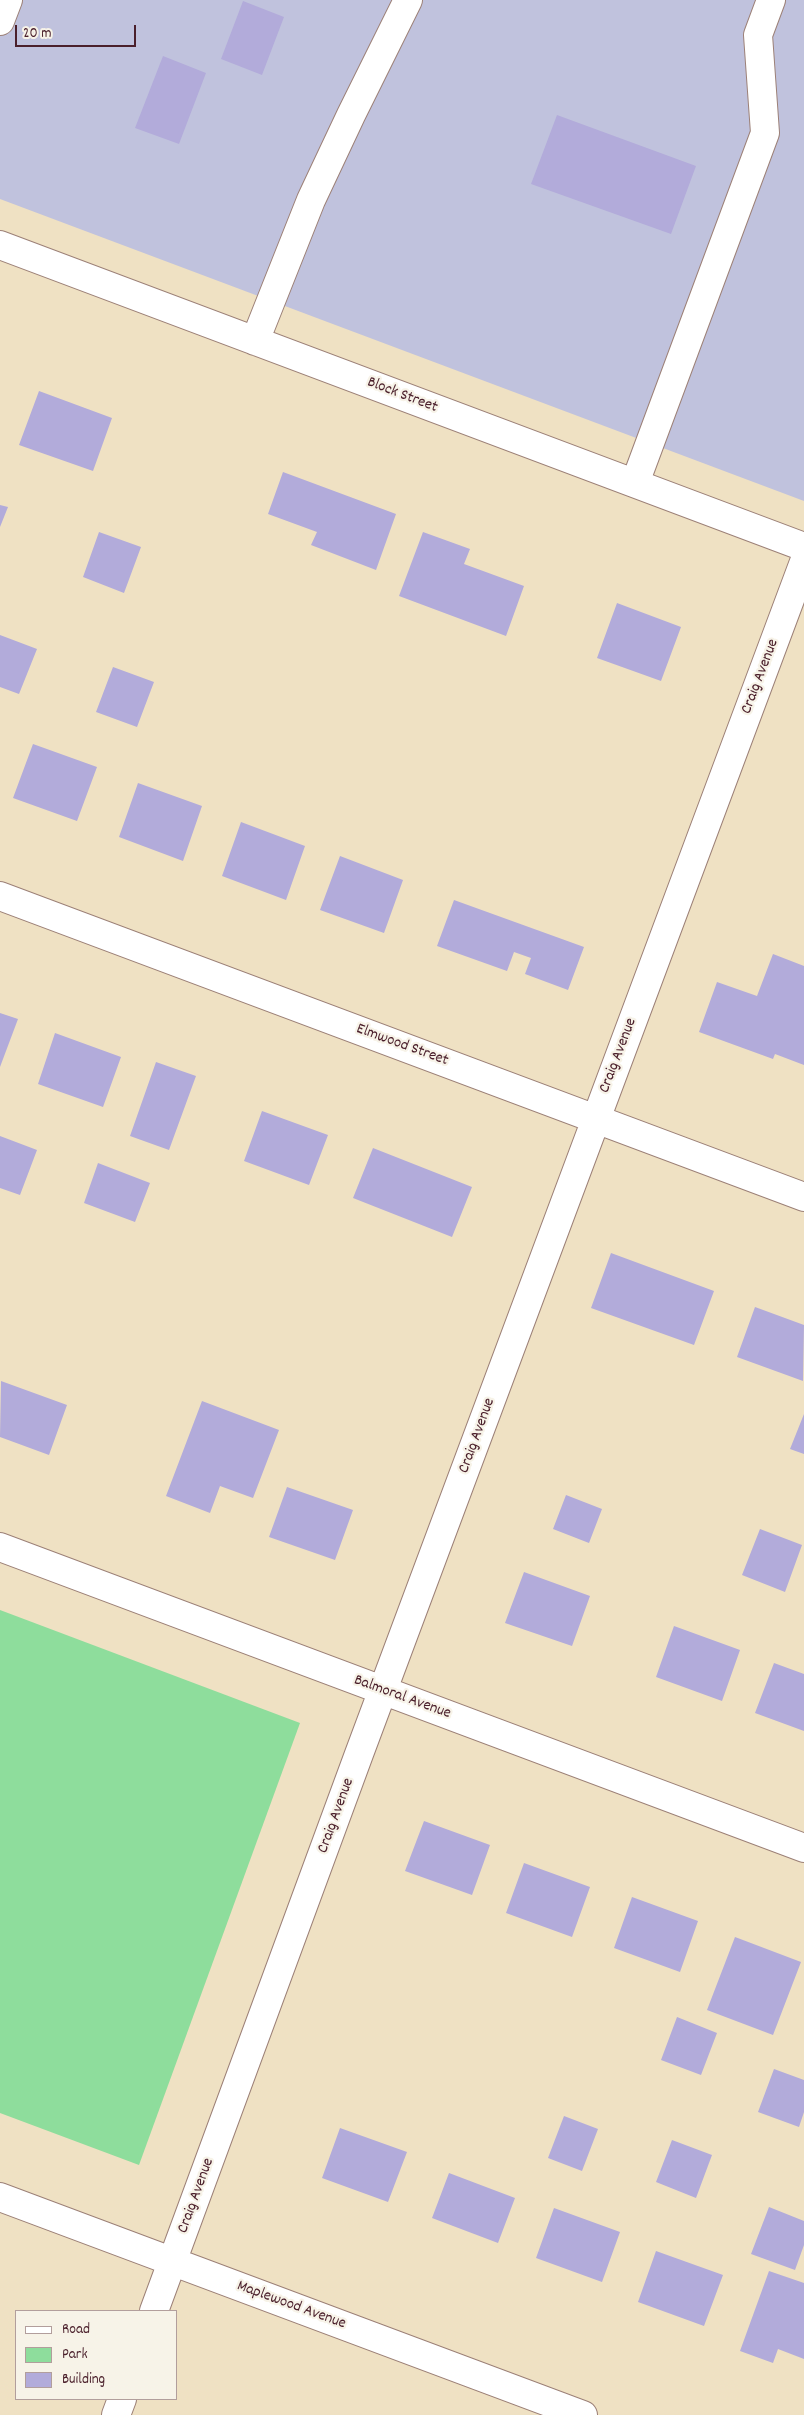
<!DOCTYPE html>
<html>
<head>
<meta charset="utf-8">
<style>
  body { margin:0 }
  #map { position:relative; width:804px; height:2415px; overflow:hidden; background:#efe1c3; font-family:Dekko,sans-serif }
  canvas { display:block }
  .legend { position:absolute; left:15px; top:2310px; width:162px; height:90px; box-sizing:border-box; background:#f7f3e8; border:1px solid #b29e9c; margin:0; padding:6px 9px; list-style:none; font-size:15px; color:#4a1f2b }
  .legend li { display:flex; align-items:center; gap:10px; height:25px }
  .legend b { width:25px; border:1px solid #b29e9c }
  .scale { position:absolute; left:15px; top:25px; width:121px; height:22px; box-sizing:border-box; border:2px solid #4a1f2b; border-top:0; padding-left:6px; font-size:15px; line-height:18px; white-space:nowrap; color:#4a1f2b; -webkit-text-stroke:4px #f7f3e8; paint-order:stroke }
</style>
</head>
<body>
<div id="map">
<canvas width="804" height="2415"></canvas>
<ul class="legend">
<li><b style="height:6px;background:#fff"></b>Road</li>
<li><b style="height:14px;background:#8edd9c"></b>Park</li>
<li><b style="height:14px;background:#b2abda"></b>Building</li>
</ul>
<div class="scale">20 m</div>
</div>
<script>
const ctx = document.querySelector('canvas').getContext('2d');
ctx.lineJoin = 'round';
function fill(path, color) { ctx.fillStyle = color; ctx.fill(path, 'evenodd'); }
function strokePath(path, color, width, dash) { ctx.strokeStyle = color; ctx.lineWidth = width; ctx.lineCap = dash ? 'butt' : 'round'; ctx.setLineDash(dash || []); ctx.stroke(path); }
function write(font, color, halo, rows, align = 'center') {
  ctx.font = font + ' Dekko,sans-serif'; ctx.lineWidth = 4.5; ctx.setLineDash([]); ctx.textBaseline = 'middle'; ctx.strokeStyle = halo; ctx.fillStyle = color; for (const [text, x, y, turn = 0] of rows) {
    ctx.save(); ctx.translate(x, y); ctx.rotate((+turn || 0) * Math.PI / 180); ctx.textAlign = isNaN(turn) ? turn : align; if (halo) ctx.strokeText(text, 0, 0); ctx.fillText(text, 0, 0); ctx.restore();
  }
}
fill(new Path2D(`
  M 0,0 L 804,0 L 804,501 L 0,199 Z`), '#c0c2dd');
fill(new Path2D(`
  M 0,1610 L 300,1723 L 139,2165 L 0,2113 Z`), '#8edd9c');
fill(new Path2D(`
  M 243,1 L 284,17 L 262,75 L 221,59 Z
  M 163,56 L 206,73 L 179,144 L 135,128 Z
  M 557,115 L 696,166 L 671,234 L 531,184 Z
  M 39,391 L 112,418 L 93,471 L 19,445 Z
  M 283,472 L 396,514 L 376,570 L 311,545 L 317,532 L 268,514 Z
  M 0,505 L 8,507 L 0,527 Z
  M 99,532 L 141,547 L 124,593 L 83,577 Z
  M 423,532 L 470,549 L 464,564 L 524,586 L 506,636 L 399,596 Z
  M 617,603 L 681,627 L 661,681 L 597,658 Z
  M 0,635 L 37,649 L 19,694 L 0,687 Z
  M 113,667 L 154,682 L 137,727 L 96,712 Z
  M 33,744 L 97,767 L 77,821 L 13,798 Z
  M 138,783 L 202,806 L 183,861 L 119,837 Z
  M 241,822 L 305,846 L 286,900 L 222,876 Z
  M 340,856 L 403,880 L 384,933 L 320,910 Z
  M 454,900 L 584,947 L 568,990 L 525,974 L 531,958 L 514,952 L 507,971 L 437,946 Z
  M 773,954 L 804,966 L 804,1065 L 775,1054 L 773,1059 L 699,1032 L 717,982 L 757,996 Z
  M 0,1013 L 18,1019 L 0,1067 Z
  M 55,1033 L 121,1057 L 103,1107 L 38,1084 Z
  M 156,1062 L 196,1076 L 169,1150 L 130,1136 Z
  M 262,1111 L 328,1135 L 309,1185 L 244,1161 Z
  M 0,1136 L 37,1150 L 20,1195 L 0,1188 Z
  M 373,1148 L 472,1187 L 452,1237 L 353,1198 Z
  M 98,1163 L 150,1183 L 135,1222 L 84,1203 Z
  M 611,1253 L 714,1291 L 694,1345 L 591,1308 Z
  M 755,1307 L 804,1325 L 803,1381 L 737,1357 Z
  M 1,1381 L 67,1405 L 49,1455 L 0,1437 Z
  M 202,1401 L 279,1430 L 253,1498 L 220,1486 L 210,1513 L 166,1496 Z
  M 804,1414 L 804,1454 L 790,1449 Z
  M 287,1487 L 353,1510 L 335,1560 L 269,1537 Z
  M 566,1495 L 602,1509 L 589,1543 L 553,1529 Z
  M 760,1529 L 802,1545 L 785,1592 L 742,1575 Z
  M 524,1572 L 590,1596 L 572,1646 L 505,1623 Z
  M 674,1626 L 740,1650 L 722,1701 L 656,1677 Z
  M 774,1663 L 804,1674 L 804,1731 L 755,1713 Z
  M 424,1821 L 490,1845 L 472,1895 L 405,1871 Z
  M 524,1863 L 590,1887 L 572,1937 L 506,1913 Z
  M 632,1897 L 698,1921 L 680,1972 L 614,1948 Z
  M 735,1937 L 801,1962 L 773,2035 L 707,2010 Z
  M 677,2017 L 717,2033 L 701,2075 L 661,2060 Z
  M 774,2069 L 804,2080 L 804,2112 L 799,2127 L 758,2112 Z
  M 564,2116 L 598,2129 L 582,2171 L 548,2158 Z
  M 340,2128 L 407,2152 L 388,2202 L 322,2178 Z
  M 672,2140 L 712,2155 L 696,2198 L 656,2182 Z
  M 449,2173 L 515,2198 L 498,2243 L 432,2218 Z
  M 769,2207 L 804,2221 L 804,2245 L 795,2270 L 751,2254 Z
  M 554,2208 L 620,2232 L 602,2282 L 536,2258 Z
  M 656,2251 L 723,2275 L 704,2326 L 638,2302 Z
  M 769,2271 L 804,2283 L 804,2359 L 778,2349 L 773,2363 L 740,2351 Z`), '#b2abda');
const minor = new Path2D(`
  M 0,21 L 8,0
  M 0,245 L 804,547
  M 255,341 L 311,200 L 351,115 L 408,0
  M 635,483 L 765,133 L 758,35 L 771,0
  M 0,896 L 804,1197
  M 0,1547 L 804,1848
  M 0,2197 L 583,2415
  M 154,2311 L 359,1754 L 804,562
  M 116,2415 L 122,2399`);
strokePath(minor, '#9c8077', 30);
strokePath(minor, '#fff', 28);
write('16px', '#4a1f2b', '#f7f3e8', [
  ["Block Street",402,396,21],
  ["Craig Avenue",761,677,-69],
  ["Elmwood Street",402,1046,20],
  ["Craig Avenue",619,1056,-69],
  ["Craig Avenue",478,1436,-70],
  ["Balmoral Avenue",402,1698,20],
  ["Craig Avenue",337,1816,-70],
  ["Craig Avenue",197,2196,-70],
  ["Maplewood Avenue",291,2306,20]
]);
</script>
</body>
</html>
